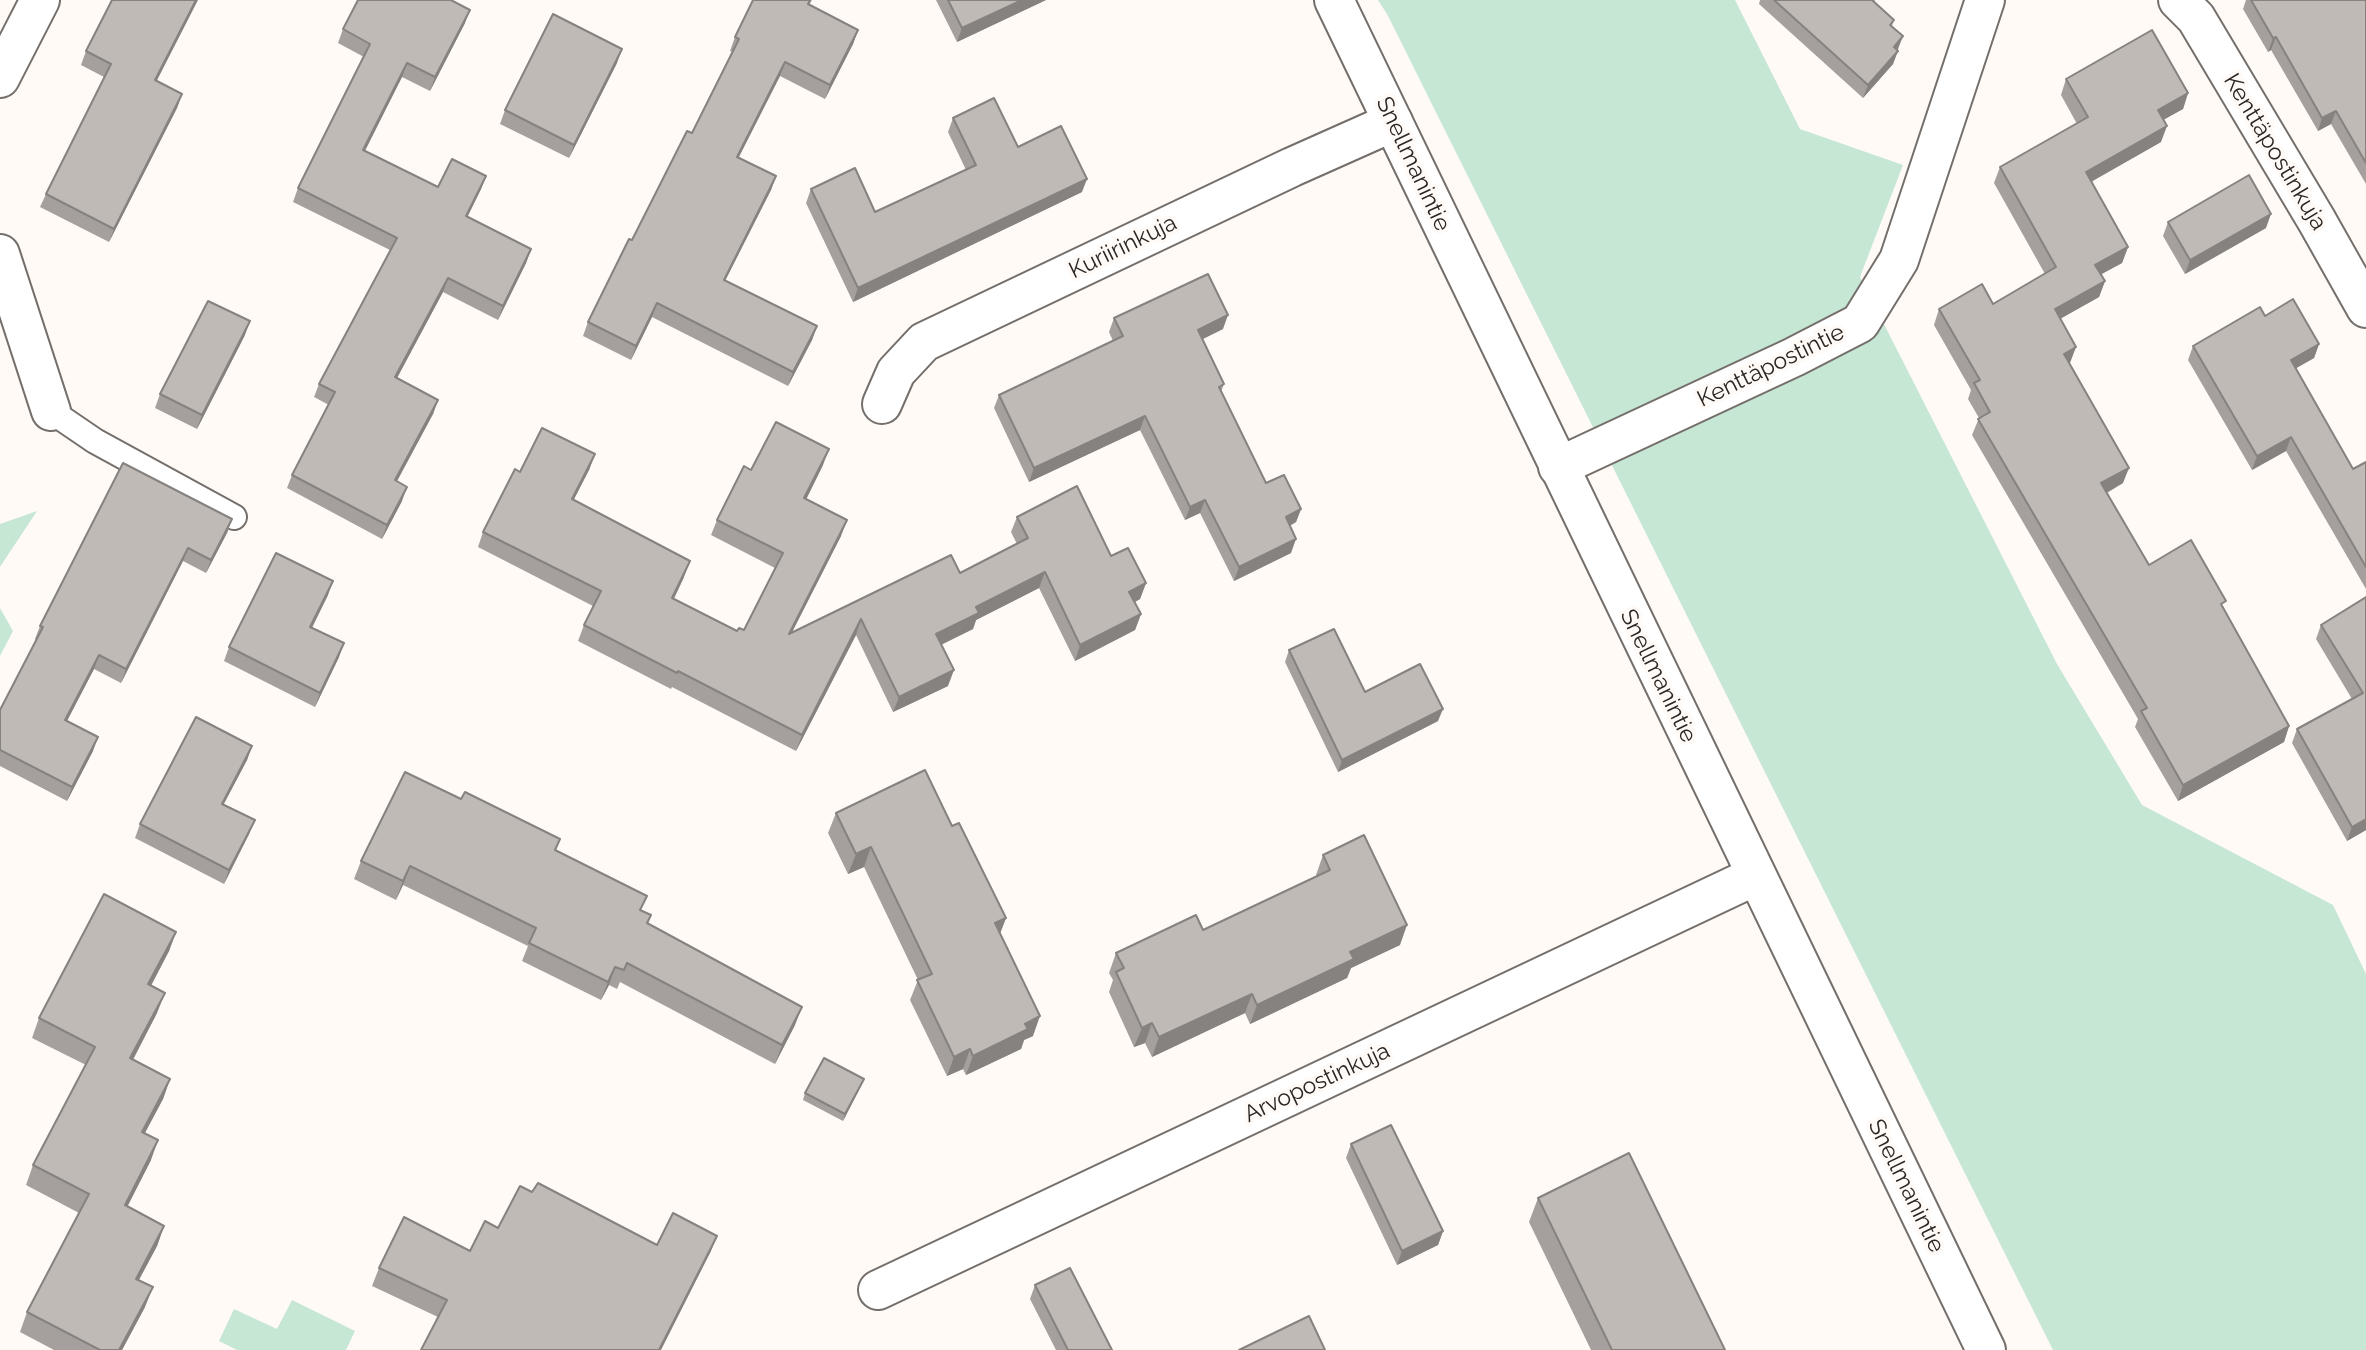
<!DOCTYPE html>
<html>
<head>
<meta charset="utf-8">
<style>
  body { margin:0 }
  canvas { display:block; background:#fffaf6 }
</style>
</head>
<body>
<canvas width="2366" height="1350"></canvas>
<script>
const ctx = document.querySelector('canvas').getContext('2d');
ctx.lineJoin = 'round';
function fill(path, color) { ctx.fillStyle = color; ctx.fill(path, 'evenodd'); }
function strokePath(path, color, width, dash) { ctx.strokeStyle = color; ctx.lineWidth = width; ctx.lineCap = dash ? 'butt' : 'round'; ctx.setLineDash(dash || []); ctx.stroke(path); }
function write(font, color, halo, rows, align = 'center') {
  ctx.font = font + ' Raleway,sans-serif'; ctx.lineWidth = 7; ctx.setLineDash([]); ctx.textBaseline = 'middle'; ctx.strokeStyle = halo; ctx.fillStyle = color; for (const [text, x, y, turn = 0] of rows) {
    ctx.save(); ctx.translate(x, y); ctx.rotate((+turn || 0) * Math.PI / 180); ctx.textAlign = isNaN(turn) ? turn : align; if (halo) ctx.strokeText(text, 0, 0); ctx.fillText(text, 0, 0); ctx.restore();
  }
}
fill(new Path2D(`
  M 1378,0 L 1735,0 L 1800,129 L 1903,165 L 1860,277 L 2057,664 L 2142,805 L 2333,905 L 2366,974 L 2366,1350 L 2053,1350 L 1387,14 Z
  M 37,511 L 0,567 L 0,524 Z
  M 0,608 L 13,631 L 0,656 Z
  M 292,1300 L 355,1331 L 346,1350 L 237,1350 L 219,1341 L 234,1309 L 277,1329 Z`), '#c6e7d3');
const service = new Path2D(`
  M 51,411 L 95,441 L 234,517`);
const minor = new Path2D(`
  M 2178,0 L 2196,18 L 2317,221 L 2366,308
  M 0,78 L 40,0
  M 0,254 L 51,411
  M 882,404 L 896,372 L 924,342 L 1292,167 L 1393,122
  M 1558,467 L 1794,357 L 1860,323 L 1899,260 L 1985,0
  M 878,1290 L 1755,876`);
const tertiary = new Path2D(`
  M 1334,0 L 1986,1350`);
strokePath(service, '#756f6b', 28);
strokePath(minor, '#756f6b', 42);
strokePath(tertiary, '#756f6b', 42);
strokePath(service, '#fff', 24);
strokePath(minor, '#fff', 38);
strokePath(tertiary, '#fff', 38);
fill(new Path2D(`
  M 753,0 L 812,0 L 809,5 L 858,30 L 853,44 L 825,99 L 780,76 L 739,157 L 776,176 L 771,190 L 725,280 L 817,326 L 812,340 L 788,386 L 652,317 L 631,360 L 583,336 L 588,322 L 632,240 L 692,133 L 733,52 L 730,51 L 735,37 Z
  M 936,0 L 1046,0 L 957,42 Z
  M 1760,0 L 1875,0 L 1874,2 L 1894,20 L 1892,26 L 1898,49 L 1893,64 L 1863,98 L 1759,4 Z
  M 2246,0 L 2366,0 L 2366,184 L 2331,124 L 2318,131 L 2271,50 L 2268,52 L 2243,9 Z
  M 465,23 L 430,91 L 402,77 L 365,151 L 438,187 L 486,176 L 481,189 L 467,217 L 531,249 L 526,263 L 498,320 L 443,292 L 397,378 L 438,400 L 433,414 L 397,481 L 402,501 L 382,539 L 287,488 L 292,475 L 329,405 L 314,397 L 319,384 L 390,250 L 293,202 L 298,188 L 364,57 L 338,43 L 343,29 Z
  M 86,51 L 157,81 L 182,94 L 177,108 L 109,242 L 40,207 L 46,194 L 104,77 L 81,65 Z
  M 617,63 L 569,158 L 500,124 L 505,110 Z
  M 2066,79 L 2188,93 L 2183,109 L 2163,120 L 2161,142 L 2091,182 L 2128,247 L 2122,263 L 2101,274 L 2105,281 L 2099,297 L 2060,319 L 2076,347 L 2069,363 L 2123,483 L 2107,493 L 2149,565 L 2223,608 L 2289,726 L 2284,742 L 2178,801 L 2135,727 L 2138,719 L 1972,435 L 1979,418 L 1968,399 L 1971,390 L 1934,325 L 1939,309 L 1993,304 L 2045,274 L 1994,183 L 2000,167 L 2077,124 L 2061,95 Z
  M 953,118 L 1018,147 L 1082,192 L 853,302 L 806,203 L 811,189 L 875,212 L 966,170 L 948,132 Z
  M 2168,222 L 2266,228 L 2185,274 L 2163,236 Z
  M 2265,316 L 2319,344 L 2314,358 L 2296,368 L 2353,469 L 2366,462 L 2366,589 L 2286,451 L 2252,470 L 2188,360 L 2193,346 Z
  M 1114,318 L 1223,329 L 1202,339 L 1224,384 L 1221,392 L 1266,483 L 1301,509 L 1296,522 L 1290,526 L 1291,553 L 1234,581 L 1200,513 L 1185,520 L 1140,430 L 1029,482 L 994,408 L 999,395 L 1113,341 L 1109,332 Z
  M 245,335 L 197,429 L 155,408 L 160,394 Z
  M 595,454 L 589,470 L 573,500 L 684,577 L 674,599 L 737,631 L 744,630 L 775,568 L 711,535 L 717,520 L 751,470 L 823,465 L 806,499 L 841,536 L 792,632 L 960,573 L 1017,544 L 1011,532 L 1017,517 L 1111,556 L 1146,583 L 1140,599 L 1135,602 L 1141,614 L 1135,630 L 1075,661 L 1039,588 L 976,620 L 973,629 L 941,645 L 948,686 L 893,712 L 856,635 L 796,751 L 672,687 L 671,689 L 578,641 L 584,625 L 593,606 L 478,547 L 483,532 L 520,472 Z
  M 232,519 L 227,533 L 206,573 L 183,561 L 121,683 L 94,669 L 67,721 L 93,751 L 67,801 L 0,766 L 0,710 L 36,640 L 35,639 L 40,626 Z
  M 328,595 L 312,628 L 339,657 L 315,707 L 224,661 L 229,647 Z
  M 2366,597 L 2366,830 L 2347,841 L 2292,743 L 2297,729 L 2352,699 L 2316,639 L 2321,625 Z
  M 1289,650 L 1365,692 L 1438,721 L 1338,772 L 1285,662 Z
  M 252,746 L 247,760 L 223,805 L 255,820 L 249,834 L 224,884 L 135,838 L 140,824 Z
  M 461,799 L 560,839 L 556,850 L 642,911 L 651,915 L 648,924 L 795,1025 L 775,1064 L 620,982 L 617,989 L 609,985 L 601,1000 L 522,961 L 528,946 L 403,885 L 396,900 L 354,879 L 361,861 Z
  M 836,813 L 952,826 L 1006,918 L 1000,934 L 1033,1036 L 1024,1040 L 1021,1049 L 966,1075 L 963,1069 L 947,1076 L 910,1000 L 918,980 L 864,867 L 848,874 L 828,833 Z
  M 1323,855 L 1400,945 L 1351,968 L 1347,978 L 1250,1024 L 1245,1013 L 1152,1057 L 1145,1043 L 1134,1047 L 1109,992 L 1113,980 L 1109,973 L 1116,953 L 1203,930 L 1317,876 L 1316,875 Z
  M 176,932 L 169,951 L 151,986 L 157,1013 L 133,1060 L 170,1079 L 163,1099 L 145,1133 L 151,1160 L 127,1207 L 164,1226 L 157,1246 L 139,1280 L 145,1307 L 122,1350 L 54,1350 L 20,1332 L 27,1312 L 79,1213 L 26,1185 L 33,1165 L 86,1065 L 32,1038 L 39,1018 Z
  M 861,1086 L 843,1121 L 803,1100 L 805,1093 Z
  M 1351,1144 L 1443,1231 L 1438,1245 L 1397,1265 L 1346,1158 Z
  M 532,1192 L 657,1245 L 717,1236 L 710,1253 L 438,1317 L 372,1286 L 379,1268 L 470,1251 L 498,1228 Z
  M 1538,1198 L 1725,1350 L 1591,1350 L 1529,1222 Z
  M 1035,1285 L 1112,1350 L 1056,1350 L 1030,1299 Z`), '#a5a09d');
fill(new Path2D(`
  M 196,0 L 198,0 L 150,94 L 155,80 Z
  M 1022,0 L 1046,0 L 957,42 L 962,28 Z
  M 470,10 L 465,23 L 430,91 L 435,77 Z
  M 858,30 L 853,44 L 825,99 L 830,85 Z
  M 1903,36 L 1898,49 L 1889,60 L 1894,47 Z
  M 2276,37 L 2271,50 L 2268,52 L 2273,38 Z
  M 622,49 L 617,63 L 569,158 L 574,145 Z
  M 1898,51 L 1893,64 L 1863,98 L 1868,85 Z
  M 785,62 L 780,76 L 732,170 L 737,157 Z
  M 407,63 L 402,77 L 358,164 L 363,150 Z
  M 2188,93 L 2183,109 L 2152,126 L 2158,110 Z
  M 182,94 L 177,108 L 109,242 L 114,229 Z
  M 2336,111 L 2331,124 L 2318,131 L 2322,118 Z
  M 2167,126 L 2161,142 L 2080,188 L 2086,172 Z
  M 486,176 L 481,189 L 461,230 L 466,216 Z
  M 776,176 L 771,190 L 719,293 L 724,280 Z
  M 1087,179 L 1082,192 L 853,302 L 858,288 Z
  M 2271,214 L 2266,228 L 2185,274 L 2190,260 Z
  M 2128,247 L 2122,263 L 2089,281 L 2095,265 Z
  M 531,249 L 526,263 L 498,320 L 503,306 Z
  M 448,278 L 443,292 L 390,391 L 395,377 Z
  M 2105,281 L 2099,297 L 2049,325 L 2055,309 Z
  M 657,303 L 652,317 L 631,360 L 636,346 Z
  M 1228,315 L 1223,329 L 1193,344 L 1198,330 Z
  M 250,321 L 245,335 L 197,429 L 202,415 Z
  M 817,326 L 812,340 L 788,386 L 793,372 Z
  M 2319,344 L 2314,358 L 2286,374 L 2291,360 Z
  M 2076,347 L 2070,363 L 2058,370 L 2064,354 Z
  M 438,400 L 433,414 L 390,494 L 395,480 Z
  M 1145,416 L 1140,430 L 1029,482 L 1034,468 Z
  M 2291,437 L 2286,451 L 2252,470 L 2257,456 Z
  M 829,449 L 823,465 L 799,514 L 804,498 Z
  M 595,454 L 589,470 L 566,515 L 572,499 Z
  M 2129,468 L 2123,483 L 2095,499 L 2101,483 Z
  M 407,487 L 402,501 L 382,539 L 387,525 Z
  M 1205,500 L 1200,513 L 1185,520 L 1190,507 Z
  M 1301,509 L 1296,522 L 1281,530 L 1286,517 Z
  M 232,519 L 227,533 L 206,573 L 211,560 Z
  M 847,520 L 841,536 L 783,650 L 789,634 Z
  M 1296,539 L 1291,553 L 1234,581 L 1239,567 Z
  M 188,548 L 183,561 L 121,683 L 126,669 Z
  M 690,561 L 684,577 L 666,614 L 672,598 Z
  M 1045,572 L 1039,588 L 976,620 L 973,629 L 930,650 L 936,634 L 976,607 Z
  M 333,581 L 328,595 L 305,641 L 310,627 Z
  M 1146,583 L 1140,599 L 1124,608 L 1129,592 Z
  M 1141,614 L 1135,630 L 1075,661 L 1080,645 Z
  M 861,619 L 856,635 L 796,751 L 802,735 Z
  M 344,643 L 339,657 L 315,707 L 320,693 Z
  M 99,655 L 94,669 L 60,734 L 65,720 Z
  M 954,670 L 948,686 L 893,712 L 899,697 Z
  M 1443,709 L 1438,721 L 1338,772 L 1342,760 Z
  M 2289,726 L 2284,742 L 2178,801 L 2183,785 Z
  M 98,737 L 93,751 L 67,801 L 72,787 Z
  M 252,746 L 247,760 L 217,817 L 222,804 Z
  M 2366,819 L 2366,830 L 2347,841 L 2352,827 Z
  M 255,820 L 249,834 L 224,884 L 229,870 Z
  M 871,847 L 864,867 L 848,874 L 856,854 Z
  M 410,866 L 403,885 L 396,900 L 403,881 Z
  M 1006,918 L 998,938 L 995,923 Z
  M 1407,925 L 1400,945 L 1351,968 L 1347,978 L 1250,1024 L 1257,1005 L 1350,952 Z
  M 176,932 L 169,951 L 141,1004 L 148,984 Z
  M 615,967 L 609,985 L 601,1000 L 608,982 Z
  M 165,993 L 157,1013 L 123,1078 L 130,1058 Z
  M 1252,994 L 1245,1013 L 1152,1057 L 1159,1037 Z
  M 802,1007 L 795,1025 L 775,1064 L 782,1045 Z
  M 1040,1016 L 1033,1036 L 1024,1040 L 1021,1049 L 966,1075 L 973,1056 L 1025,1024 Z
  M 1152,1023 L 1145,1043 L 1134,1047 L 1142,1028 Z
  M 970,1049 L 963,1069 L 947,1076 L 954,1057 Z
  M 170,1079 L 163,1099 L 135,1151 L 142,1132 Z
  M 864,1079 L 861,1086 L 843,1121 L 845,1114 Z
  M 158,1140 L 151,1160 L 118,1225 L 125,1205 Z
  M 164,1226 L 157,1246 L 129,1298 L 136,1279 Z
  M 1443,1231 L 1438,1245 L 1397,1265 L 1402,1251 Z
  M 717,1236 L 710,1253 L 661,1350 L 659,1350 Z
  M 153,1287 L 145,1307 L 122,1350 L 119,1350 Z`), '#86827f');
const building = new Path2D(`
  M 112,0 L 196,0 L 155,80 L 182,94 L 114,229 L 46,194 L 111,64 L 86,51 Z
  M 358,0 L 451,0 L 470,10 L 435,77 L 407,63 L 363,150 L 438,187 L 452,159 L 486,176 L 466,216 L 531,249 L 503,306 L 448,278 L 395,377 L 438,400 L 395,480 L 407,487 L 387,525 L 292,475 L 335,392 L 319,384 L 397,238 L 298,188 L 370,44 L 343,29 Z
  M 753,0 L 810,0 L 808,4 L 858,30 L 830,85 L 785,62 L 737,157 L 776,176 L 724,280 L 817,326 L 793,372 L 657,303 L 636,346 L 588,322 L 629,239 L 632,240 L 687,131 L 692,133 L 739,39 L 735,37 Z
  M 948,0 L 1022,0 L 962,28 Z
  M 1774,0 L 1872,0 L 1894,20 L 1890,25 L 1903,36 L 1894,47 L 1898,51 L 1868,85 Z
  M 2251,0 L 2366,0 L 2366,163 L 2336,111 L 2322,118 L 2276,37 L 2273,38 Z
  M 553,14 L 622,49 L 574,145 L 505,110 Z
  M 2152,30 L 2188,93 L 2158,110 L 2167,126 L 2086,172 L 2128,247 L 2095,265 L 2105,281 L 2055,309 L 2076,347 L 2064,354 L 2129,468 L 2101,483 L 2149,565 L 2191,540 L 2226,601 L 2221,604 L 2289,726 L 2183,785 L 2141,711 L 2147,708 L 1978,419 L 1990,412 L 1974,383 L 1980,380 L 1939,309 L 1982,284 L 1993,304 L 2056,267 L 2000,167 L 2088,117 L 2066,79 Z
  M 994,98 L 1018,147 L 1061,126 L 1087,179 L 858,288 L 811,189 L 855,168 L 875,212 L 976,165 L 953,118 Z
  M 2249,175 L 2271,214 L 2190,260 L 2168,222 Z
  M 1208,274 L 1228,315 L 1198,330 L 1224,384 L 1219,387 L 1266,483 L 1284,475 L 1301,509 L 1286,517 L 1296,539 L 1239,567 L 1205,500 L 1190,507 L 1145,416 L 1034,468 L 999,395 L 1123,336 L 1114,318 Z
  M 2293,299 L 2319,344 L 2291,360 L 2353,469 L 2366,462 L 2366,567 L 2291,437 L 2257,456 L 2193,346 L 2260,307 L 2265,316 Z
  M 208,301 L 250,321 L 202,415 L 160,394 Z
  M 776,422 L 829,449 L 804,498 L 847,520 L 789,634 L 951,555 L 960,573 L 1028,538 L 1017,517 L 1077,486 L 1111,556 L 1128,548 L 1146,583 L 1129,592 L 1141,614 L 1080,645 L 1045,572 L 976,607 L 979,613 L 936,634 L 954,670 L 899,697 L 861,619 L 802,735 L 678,671 L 677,673 L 584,625 L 601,591 L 483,532 L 515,469 L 520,472 L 542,428 L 595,454 L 572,499 L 690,561 L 672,598 L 737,631 L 739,628 L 744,630 L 783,553 L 717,520 L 744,466 L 751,470 Z
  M 123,463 L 232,519 L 211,560 L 188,548 L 126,669 L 99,655 L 65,720 L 98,737 L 72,787 L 0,750 L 0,710 L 43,627 L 40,626 Z
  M 276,553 L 333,581 L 310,627 L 344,643 L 320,693 L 229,647 Z
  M 2366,597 L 2366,819 L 2352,827 L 2297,729 L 2363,693 L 2321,625 Z
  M 1334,629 L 1365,692 L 1420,664 L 1443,709 L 1342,760 L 1289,650 Z
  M 196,717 L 252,746 L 222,804 L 255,820 L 229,870 L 140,824 Z
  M 925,770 L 952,826 L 959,823 L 1006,918 L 995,923 L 1040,1016 L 1025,1024 L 1028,1029 L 973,1056 L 970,1049 L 954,1057 L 917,980 L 932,974 L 871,847 L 856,854 L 836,813 Z
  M 405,772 L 461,799 L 465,792 L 560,839 L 555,850 L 647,896 L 640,910 L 651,915 L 647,923 L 802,1007 L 782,1045 L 627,963 L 624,970 L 615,967 L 608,982 L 529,943 L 536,928 L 410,866 L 403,881 L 361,861 Z
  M 1364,835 L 1407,925 L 1350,952 L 1354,959 L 1257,1005 L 1252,994 L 1159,1037 L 1152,1023 L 1142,1028 L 1116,972 L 1124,968 L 1116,953 L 1196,915 L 1203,930 L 1330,870 L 1323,855 Z
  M 104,894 L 176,932 L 148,984 L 165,993 L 130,1058 L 170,1079 L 142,1132 L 158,1140 L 125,1205 L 164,1226 L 136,1279 L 153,1287 L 119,1350 L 100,1350 L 27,1312 L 89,1194 L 33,1165 L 95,1047 L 39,1018 Z
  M 824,1058 L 864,1079 L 845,1114 L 805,1093 Z
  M 1391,1125 L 1443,1231 L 1402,1251 L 1351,1144 Z
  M 1629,1153 L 1725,1350 L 1612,1350 L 1538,1198 Z
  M 538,1183 L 657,1245 L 673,1213 L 717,1236 L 659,1350 L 421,1350 L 447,1300 L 379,1268 L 404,1217 L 470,1251 L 485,1221 L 498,1228 L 520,1186 L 532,1192 Z
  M 1070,1268 L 1112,1350 L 1068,1350 L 1035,1285 Z
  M 1309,1316 L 1325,1350 L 1239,1350 Z`);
fill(building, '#c0bab6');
strokePath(building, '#86827f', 2);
write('23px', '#292625', '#fffaf6', [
  ["Kenttäpostinkuja",2275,152,59],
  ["Snellmanintie",1413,164,65],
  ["Kuriirinkuja",1123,247,-26],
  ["Kenttäpostintie",1771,366,-26],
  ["Snellmanintie",1658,676,64],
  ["Arvopostinkuja",1317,1083,-25],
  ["Snellmanintie",1906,1186,64]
]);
</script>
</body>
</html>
